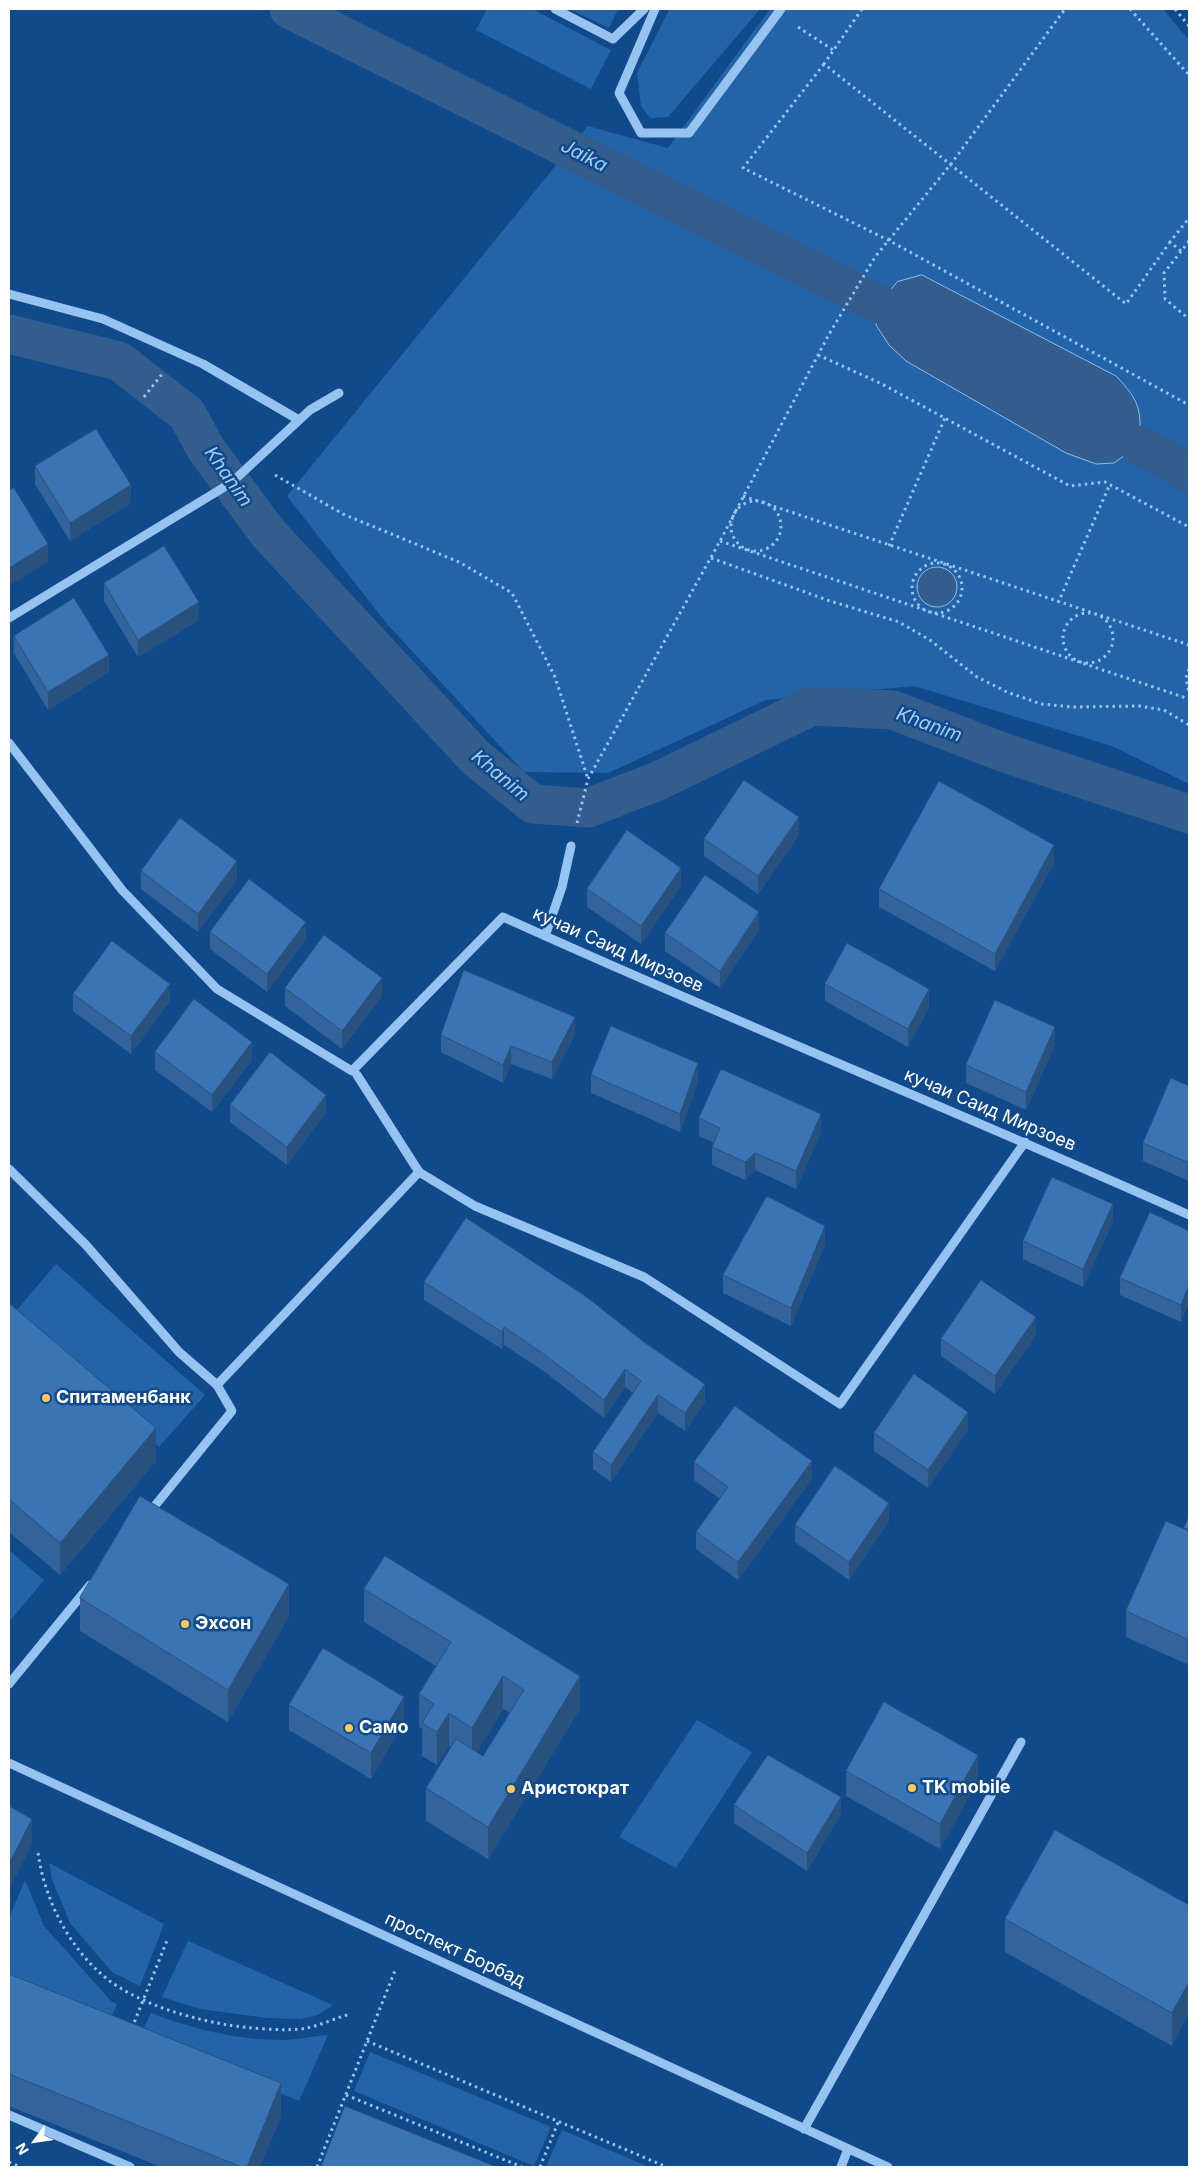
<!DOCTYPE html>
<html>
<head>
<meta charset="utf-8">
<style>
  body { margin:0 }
  #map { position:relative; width:1198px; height:2176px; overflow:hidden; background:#114a8a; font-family:Inter,sans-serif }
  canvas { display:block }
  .frame { position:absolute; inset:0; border:10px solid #fff; pointer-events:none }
  .north { position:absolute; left:10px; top:2116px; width:50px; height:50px; -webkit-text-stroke:4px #114a8a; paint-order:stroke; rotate:239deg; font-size:14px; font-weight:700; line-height:20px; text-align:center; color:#fff }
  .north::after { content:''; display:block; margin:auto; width:18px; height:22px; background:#fff; clip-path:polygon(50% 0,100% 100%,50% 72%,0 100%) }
</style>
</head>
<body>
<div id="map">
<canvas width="1198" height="2176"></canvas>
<div class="frame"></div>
<div class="north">N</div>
</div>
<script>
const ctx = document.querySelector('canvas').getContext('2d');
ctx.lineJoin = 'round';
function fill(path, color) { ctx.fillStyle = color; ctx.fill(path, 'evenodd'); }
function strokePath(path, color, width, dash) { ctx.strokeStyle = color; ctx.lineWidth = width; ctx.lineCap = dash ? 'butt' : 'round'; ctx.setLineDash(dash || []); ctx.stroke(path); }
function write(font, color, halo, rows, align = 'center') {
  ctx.font = font + ' Inter,sans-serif'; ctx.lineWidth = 5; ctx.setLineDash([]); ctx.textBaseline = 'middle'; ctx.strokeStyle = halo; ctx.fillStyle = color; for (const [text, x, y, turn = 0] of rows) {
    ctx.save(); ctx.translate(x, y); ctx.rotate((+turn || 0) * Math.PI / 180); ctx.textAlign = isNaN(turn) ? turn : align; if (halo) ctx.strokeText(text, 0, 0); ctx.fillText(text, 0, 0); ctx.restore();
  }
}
fill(new Path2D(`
  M 487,9 L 532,9 L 611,50 L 591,89 L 476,30 Z
  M 570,9 L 618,9 L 609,28 Z
  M 672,9 L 760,9 L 668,117 L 650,118 L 641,106 L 637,73 L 669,10 Z
  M 770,9 L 1163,9 L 1189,40 L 1189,784 L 1112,746 L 914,686 L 766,700 L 608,773 L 524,772 L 387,624 L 287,496 L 588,126 L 668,148 Z
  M 56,1264 L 205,1395 L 159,1447 L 11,1317 Z
  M 9,1550 L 44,1580 L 9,1622 Z
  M 697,1720 L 752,1752 L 676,1868 L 619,1837 Z
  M 49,1863 L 164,1924 L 140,1986 L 112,1972 L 70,1923 L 52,1879 Z
  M 25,1880 L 44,1926 L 111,2001 L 117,2004 L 108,2025 L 9,1983 L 9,1918 Z
  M 188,1941 L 333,2005 L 318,2015 L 301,2019 L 267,2018 L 200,2009 L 162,1997 Z
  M 151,2013 C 192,2029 238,2040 282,2040 C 297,2040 313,2036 328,2035 L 299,2101 L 140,2036 Z
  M 370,2052 L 551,2127 L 534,2166 L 354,2091 Z
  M 562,2130 L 649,2167 L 546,2167 Z`), '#2364a9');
const water = new Path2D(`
  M 922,275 L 1116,376 C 1140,401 1142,411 1139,445 L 1114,463 L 1096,464 L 1066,453 L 906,361 L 889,345 L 876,325 L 879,304 L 897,282 Z
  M917 587a20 20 0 1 1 40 0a20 20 0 1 1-40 0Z`);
fill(water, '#325d8c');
strokePath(water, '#89bef5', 1);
strokePath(new Path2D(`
  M 289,9 L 879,304
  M 9,334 L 119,361 L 187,414 L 206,449 L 268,533 L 476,758 L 533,804 L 588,808 L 658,781 L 812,706 L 893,710 L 1005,753 L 1189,814
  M 1139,445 L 1189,473`), '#325d8c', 39);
strokePath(new Path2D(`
  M 862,9 L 824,64 L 1126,304 L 1170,242
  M 1130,9 L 1189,75
  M 1175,9 L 1189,26
  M 798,27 L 833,50
  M 824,64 L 743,168 L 888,240 L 1189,405
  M 1189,241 L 1164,273 L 1165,299 L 1189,319
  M 1181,251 L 1170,242 L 1189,218
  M 818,355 L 880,383 L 1070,486 L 1105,482 L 1189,527
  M 144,397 L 163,373
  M 275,475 L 343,514 L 459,562 L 512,593 L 555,677 L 588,779
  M 743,496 L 1189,645
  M731 526a25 25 0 1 1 50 0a25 25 0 1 1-50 0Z
  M 720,541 L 1189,699
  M 889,546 L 945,418
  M 711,558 L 830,601 L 899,622 L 930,640 L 977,677 L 1007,692 L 1041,704 L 1073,707 L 1139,706 L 1164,710 L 1189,725
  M912 588a25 25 0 1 1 50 0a25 25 0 1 1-50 0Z
  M 1058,603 L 1110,484
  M1063 638a25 25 0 1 1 50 0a25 25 0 1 1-50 0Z
  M 1189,669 L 1186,678 L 1189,693
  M 577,823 L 588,779 L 720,541 L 828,336 L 875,257 L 951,164 L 1065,9
  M 38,1853 C 45,1902 71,1952 111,1982 C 144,2005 188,2018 228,2025 C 247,2028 288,2032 307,2028 C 321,2025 336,2018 350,2014
  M 132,2028 L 168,1938
  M 367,2041 L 667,2167
  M 346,2095 L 522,2167
  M 9,2162 L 20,2167
  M 317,2167 L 396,1968
  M 540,2167 L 559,2120`), '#97c3f1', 3, [2.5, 4]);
strokePath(new Path2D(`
  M 555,9 L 613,39 L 644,9
  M 655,9 L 619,93 L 641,133 L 689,133 L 781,9
  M 9,294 L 103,319 L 203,364 L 299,420
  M 9,618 L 231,483 L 310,410 L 339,393
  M 9,743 L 122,890 L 217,989 L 352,1071 L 503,917 C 730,1020 961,1113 1189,1215
  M 545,936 L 562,887 L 571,846
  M 357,1075 L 419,1172 L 475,1206 L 644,1277 L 840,1404 L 1025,1142
  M 9,1169 L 86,1245 L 179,1352 L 217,1385
  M 149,1513 L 232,1411 L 217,1385 L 419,1172
  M 9,1684 L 90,1585
  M 9,1763 L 888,2167
  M 9,2115 L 130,2167
  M 804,2129 L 1021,1742
  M 841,2167 L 848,2149`), '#97c3f1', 9);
fill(new Path2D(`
  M 35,466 L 131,503 L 70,541 L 35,484 Z
  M 104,583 L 199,620 L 138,657 L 104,601 Z
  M 14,636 L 109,672 L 48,710 L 14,653 Z
  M 799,835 L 758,894 L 704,856 L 704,839 Z
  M 1054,863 L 995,971 L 879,907 L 879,889 Z
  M 141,871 L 237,879 L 198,932 L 141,889 Z
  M 681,886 L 641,944 L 587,907 L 587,889 Z
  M 759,930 L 720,988 L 665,951 L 665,933 Z
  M 210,932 L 306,939 L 267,992 L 210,949 Z
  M 825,984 L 929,1007 L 908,1047 L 825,1001 Z
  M 285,988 L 382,996 L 342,1049 L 285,1006 Z
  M 73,994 L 170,1001 L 131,1054 L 73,1011 Z
  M 575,1034 L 552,1079 L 511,1064 L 503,1083 L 441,1052 L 441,1035 Z
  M 1055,1045 L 1026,1110 L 966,1083 L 966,1065 Z
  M 155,1052 L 252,1060 L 212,1112 L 155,1070 Z
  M 591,1075 L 698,1081 L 680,1132 L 591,1093 Z
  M 1189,1086 L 1189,1181 L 1143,1161 L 1143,1143 Z
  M 230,1105 L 326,1112 L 287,1165 L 230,1122 Z
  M 699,1118 L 821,1132 L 796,1189 L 755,1170 L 745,1180 L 712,1165 L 712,1147 L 714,1143 L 699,1136 Z
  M 1113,1221 L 1083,1287 L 1023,1259 L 1023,1241 Z
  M 1189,1231 L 1181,1322 L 1120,1295 L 1120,1278 Z
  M 825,1244 L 791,1326 L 723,1293 L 723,1275 Z
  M 424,1282 L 705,1402 L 685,1431 L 658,1413 L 611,1482 L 593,1469 L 593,1452 L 633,1393 L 625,1387 L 604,1418 L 545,1372 L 504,1345 L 502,1349 L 424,1300 Z
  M 9,1303 L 156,1461 L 60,1575 L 9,1532 Z
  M 1036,1335 L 995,1394 L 941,1356 L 941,1339 Z
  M 968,1429 L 928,1488 L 874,1451 L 874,1433 Z
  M 694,1462 L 812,1479 L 738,1580 L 696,1549 L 696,1532 L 720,1499 L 694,1480 Z
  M 1189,1516 L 1189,1665 L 1126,1637 L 1126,1611 L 1184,1529 Z
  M 889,1521 L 849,1580 L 795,1542 L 795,1525 Z
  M 364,1589 L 580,1709 L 488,1859 L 426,1821 L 426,1788 L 451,1747 L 449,1746 L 437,1765 L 422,1756 L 422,1729 L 419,1727 L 419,1694 L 436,1666 L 364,1622 ZM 503,1709 L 510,1713 L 483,1756 L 477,1752 Z
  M 80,1598 L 289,1616 L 228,1722 L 80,1631 Z
  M 289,1705 L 404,1722 L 371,1779 L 289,1730 Z
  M 846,1771 L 978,1780 L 940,1849 L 846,1796 Z
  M 734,1805 L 841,1814 L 807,1871 L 734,1823 Z
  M 1189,1905 L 1172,2046 L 1005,1952 L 1005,1919 Z
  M 9,1974 L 281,2116 L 260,2167 L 161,2167 L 9,2106 Z`), '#32649b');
fill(new Path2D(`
  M 131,485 L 131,503 L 70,541 L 70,523 Z
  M 48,544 L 48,562 L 9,586 L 9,568 Z
  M 199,602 L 199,620 L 138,657 L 138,640 Z
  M 109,655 L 109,672 L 48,710 L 48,692 Z
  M 799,817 L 799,835 L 758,894 L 758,876 Z
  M 1054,845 L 1054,863 L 995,971 L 995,954 Z
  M 237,861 L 237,879 L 198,932 L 198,914 Z
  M 681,868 L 681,886 L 641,944 L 641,926 Z
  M 759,912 L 759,930 L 720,988 L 720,971 Z
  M 306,922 L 306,939 L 267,992 L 267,974 Z
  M 382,978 L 382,996 L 342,1049 L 342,1031 Z
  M 170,984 L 170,1001 L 131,1054 L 131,1036 Z
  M 929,989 L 929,1007 L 908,1047 L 908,1029 Z
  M 575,1017 L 575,1034 L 552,1079 L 552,1062 Z
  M 1055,1027 L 1055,1045 L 1026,1110 L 1026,1092 Z
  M 252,1042 L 252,1060 L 212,1112 L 212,1095 Z
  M 511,1046 L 511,1064 L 503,1083 L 503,1065 Z
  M 698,1063 L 698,1081 L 680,1132 L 680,1114 Z
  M 326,1095 L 326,1112 L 287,1165 L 287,1147 Z
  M 821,1114 L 821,1132 L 796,1189 L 796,1171 Z
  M 755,1153 L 755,1170 L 745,1180 L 745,1162 Z
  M 1113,1204 L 1113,1221 L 1083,1287 L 1083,1269 Z
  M 825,1226 L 825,1244 L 791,1326 L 791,1308 Z
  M 1189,1285 L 1189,1303 L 1181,1322 L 1181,1305 Z
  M 1036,1317 L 1036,1335 L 995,1394 L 995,1376 Z
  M 504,1327 L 504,1345 L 502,1349 L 502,1332 Z
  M 625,1369 L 625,1387 L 604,1418 L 604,1400 Z
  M 705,1384 L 705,1402 L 685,1431 L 685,1413 Z
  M 658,1395 L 658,1413 L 611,1482 L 611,1465 Z
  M 968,1412 L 968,1429 L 928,1488 L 928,1470 Z
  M 156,1428 L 156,1461 L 60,1575 L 60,1543 Z
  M 812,1461 L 812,1479 L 738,1580 L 738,1562 Z
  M 889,1503 L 889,1521 L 849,1580 L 849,1562 Z
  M 289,1584 L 289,1616 L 228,1722 L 228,1690 Z
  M 503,1676 L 503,1709 L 472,1760 L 472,1728 Z
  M 580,1676 L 580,1709 L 488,1859 L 488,1827 Z
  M 404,1697 L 404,1722 L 371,1779 L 371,1753 Z
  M 449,1713 L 449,1746 L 437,1765 L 437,1732 Z
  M 978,1755 L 978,1780 L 940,1849 L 940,1824 Z
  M 841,1797 L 841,1814 L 807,1871 L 807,1853 Z
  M 32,1819 L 32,1844 L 9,1890 L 9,1864 Z
  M 1189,1982 L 1189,2014 L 1172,2046 L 1172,2013 Z
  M 281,2083 L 281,2116 L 260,2167 L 247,2167 Z`), '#29517e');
const building = new Path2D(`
  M 96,429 L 131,485 L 70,523 L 35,466 Z
  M 14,488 L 48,544 L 9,568 L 9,491 Z
  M 164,546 L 199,602 L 138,640 L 104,583 Z
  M 74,598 L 109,655 L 48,692 L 14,636 Z
  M 744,780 L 799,817 L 758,876 L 704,839 Z
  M 939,781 L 1054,845 L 995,954 L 879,889 Z
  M 180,818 L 237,861 L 198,914 L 141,871 Z
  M 627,830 L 681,868 L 641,926 L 587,889 Z
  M 705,875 L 759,912 L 720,971 L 665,933 Z
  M 249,879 L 306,922 L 267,974 L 210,932 Z
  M 324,935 L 382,978 L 342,1031 L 285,988 Z
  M 112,941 L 170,984 L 131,1036 L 73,994 Z
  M 847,943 L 929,989 L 908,1029 L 825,984 Z
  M 464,970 L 575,1017 L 552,1062 L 511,1046 L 503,1065 L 441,1035 Z
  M 194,999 L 252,1042 L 212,1095 L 155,1052 Z
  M 995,1000 L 1055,1027 L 1026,1092 L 966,1065 Z
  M 611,1026 L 698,1063 L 680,1114 L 591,1075 Z
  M 270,1052 L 326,1095 L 287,1147 L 230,1105 Z
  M 721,1069 L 821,1114 L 796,1171 L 755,1153 L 745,1162 L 712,1147 L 720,1128 L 699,1118 Z
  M 1171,1078 L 1189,1086 L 1189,1163 L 1143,1143 Z
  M 1052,1177 L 1113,1204 L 1083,1269 L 1023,1241 Z
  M 767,1196 L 825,1226 L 791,1308 L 723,1275 Z
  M 1150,1212 L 1189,1231 L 1189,1285 L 1181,1305 L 1120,1278 Z
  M 466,1218 L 584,1295 L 644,1342 L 705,1384 L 685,1413 L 658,1395 L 611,1465 L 593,1452 L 641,1381 L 625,1369 L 604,1400 L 545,1355 L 504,1327 L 502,1332 L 424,1282 Z
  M 981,1280 L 1036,1317 L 995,1376 L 941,1339 Z
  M 9,1303 L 156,1428 L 60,1543 L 9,1499 Z
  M 914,1374 L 968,1412 L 928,1470 L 874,1433 Z
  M 735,1406 L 812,1461 L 738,1562 L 696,1532 L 728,1487 L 694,1462 Z
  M 835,1466 L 889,1503 L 849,1562 L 795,1525 Z
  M 140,1496 L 289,1584 L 228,1690 L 80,1598 Z
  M 1189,1516 L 1189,1530 L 1184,1528 Z
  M 1166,1521 L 1189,1531 L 1189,1640 L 1126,1611 Z
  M 385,1556 L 580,1676 L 488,1827 L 426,1788 L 456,1739 L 483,1756 L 524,1690 L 503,1676 L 472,1728 L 449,1713 L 437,1732 L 422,1723 L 434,1704 L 419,1694 L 451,1642 L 364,1589 Z
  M 323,1648 L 404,1697 L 371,1753 L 289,1705 Z
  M 884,1702 L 978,1755 L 940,1824 L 846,1771 Z
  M 768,1755 L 841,1797 L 807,1853 L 734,1805 Z
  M 9,1806 L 32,1819 L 9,1864 Z
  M 1055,1830 L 1189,1905 L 1189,1982 L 1172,2013 L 1005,1919 Z
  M 9,1974 L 281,2083 L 247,2167 L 242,2167 L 9,2074 Z
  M 345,2106 L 497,2167 L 321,2167 Z`);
fill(building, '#3a74b4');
strokePath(building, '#29517e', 1);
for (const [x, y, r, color] of [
  [46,1398,5,"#ffc957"],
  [185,1624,5,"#ffc957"],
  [349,1728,5,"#ffc957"],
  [912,1788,5,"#ffc957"],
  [511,1789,5,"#ffc957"]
]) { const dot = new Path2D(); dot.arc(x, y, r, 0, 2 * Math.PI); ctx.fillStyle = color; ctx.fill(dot); strokePath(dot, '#114a8a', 2); }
write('18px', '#fff', '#114a8a', [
  ["кучаи Саид Мирзоев",618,950,24],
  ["кучаи Саид Мирзоев",990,1110,23],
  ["проспект Борбад",455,1950,25]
]);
write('bold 18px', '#fff', '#114a8a', [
  ["Спитаменбанк",56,1398],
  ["Эхсон",195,1624],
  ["Само",359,1728],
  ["TK mobile",922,1788],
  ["Аристократ",521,1789]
], 'left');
write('italic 19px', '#a3cdf8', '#114a8a', [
  ["Jaika",584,156,27],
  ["Khanim",228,477,55],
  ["Khanim",929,725,20],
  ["Khanim",500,776,40]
]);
</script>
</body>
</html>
